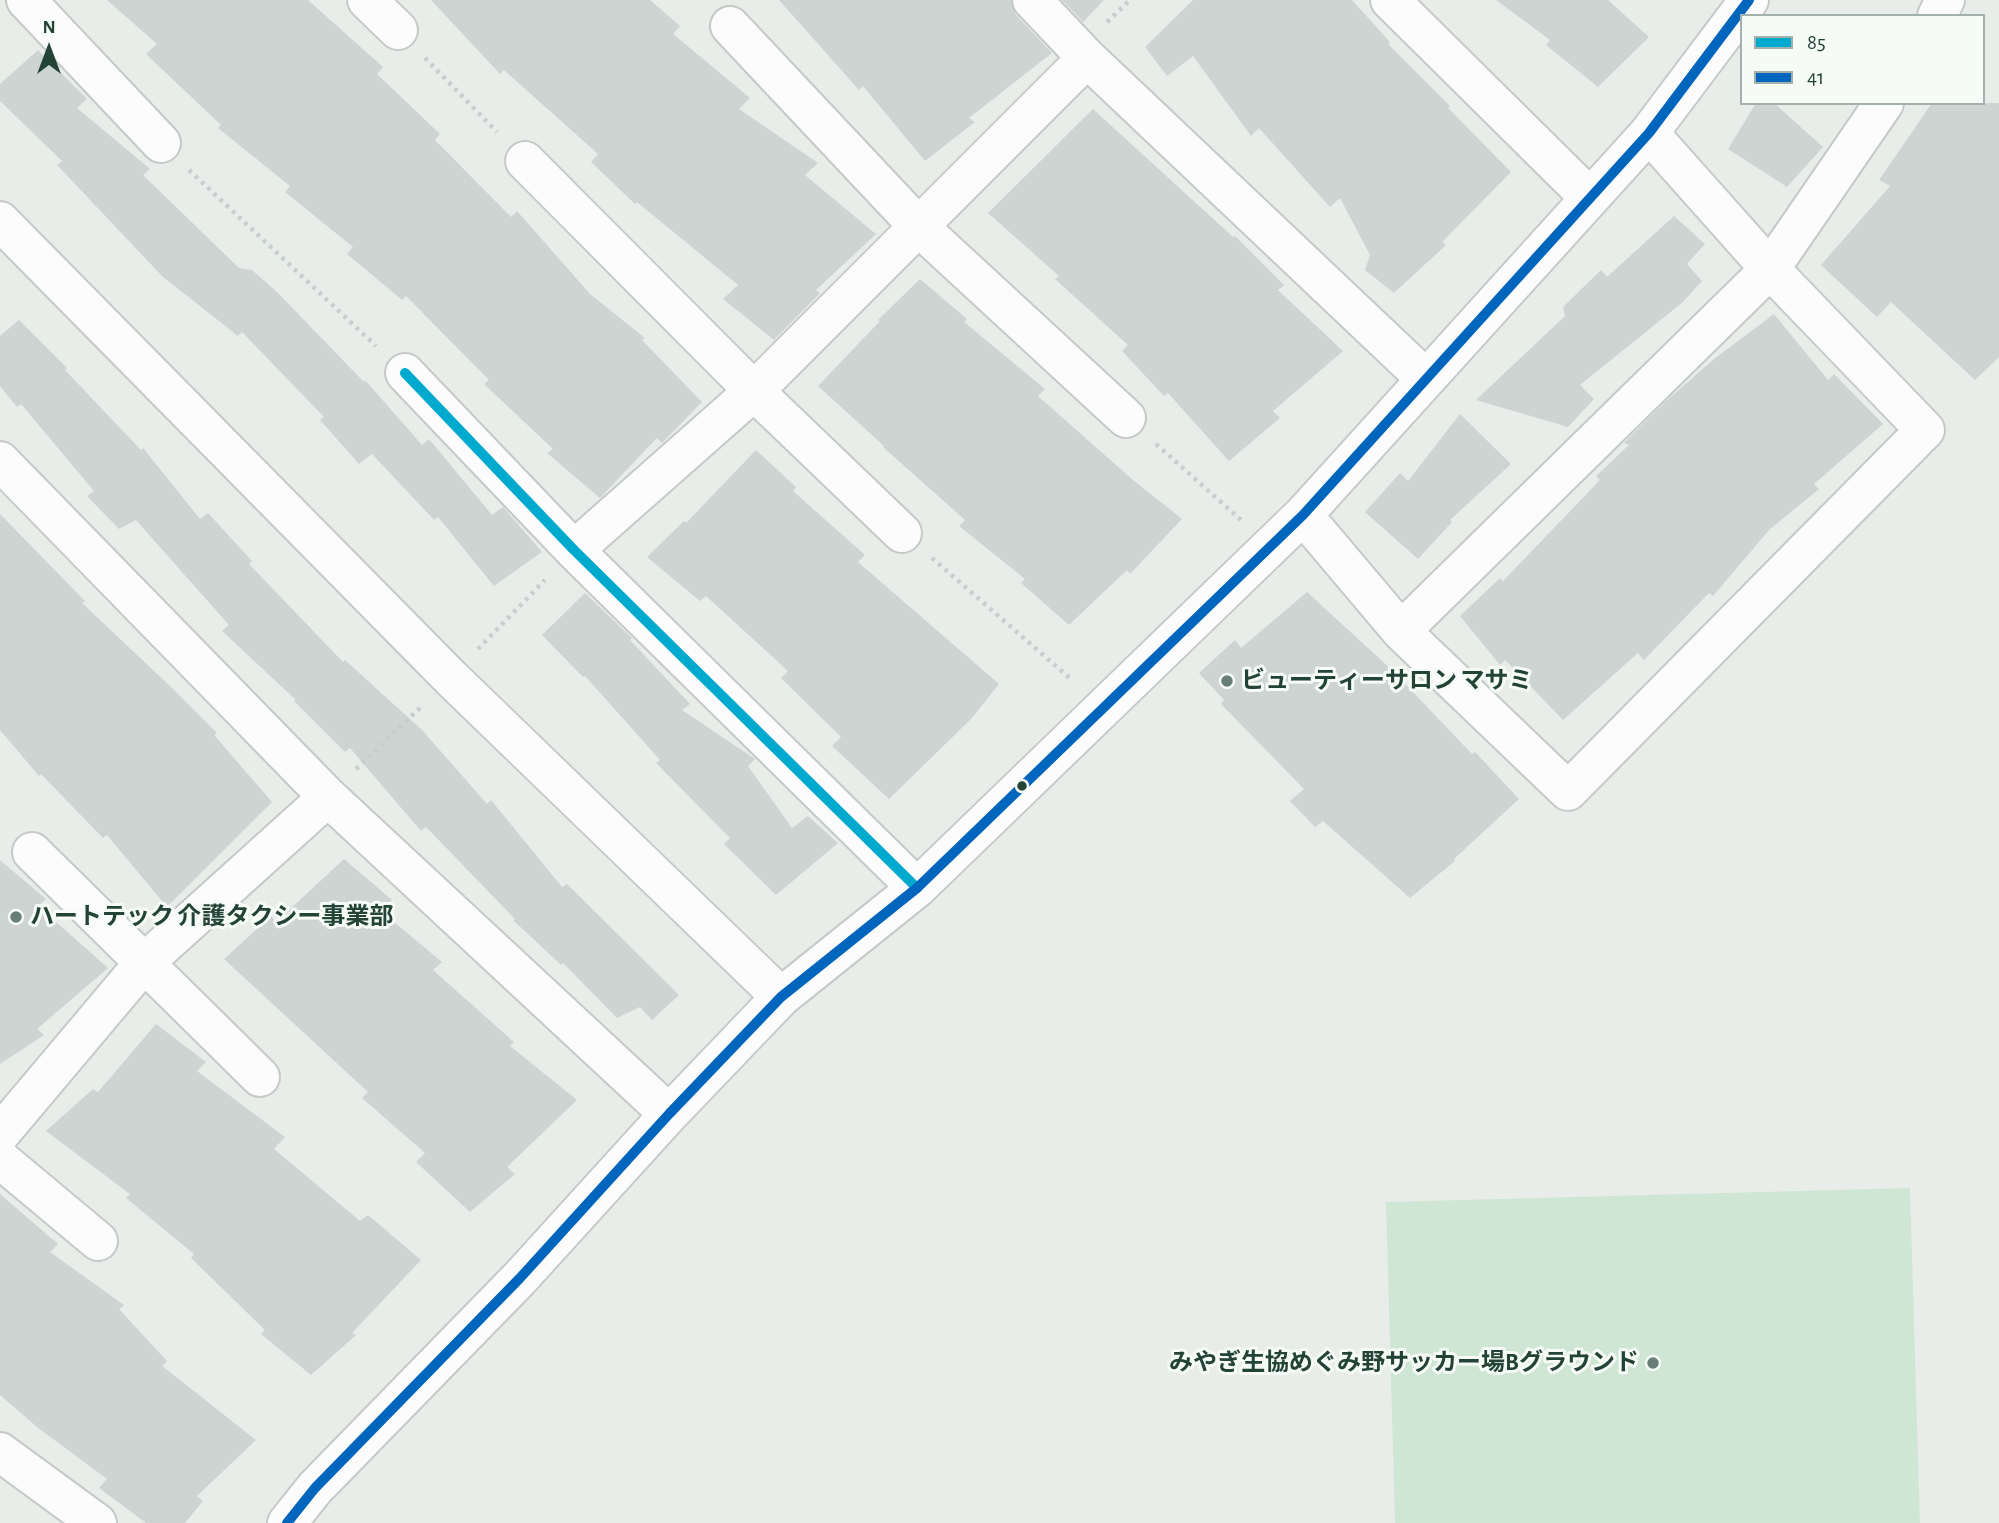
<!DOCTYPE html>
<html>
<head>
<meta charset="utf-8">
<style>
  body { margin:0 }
  #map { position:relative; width:1999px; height:1523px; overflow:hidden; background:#e8edea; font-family:"Alegreya Sans",sans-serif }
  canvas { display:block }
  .legend { position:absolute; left:1740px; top:14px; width:245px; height:91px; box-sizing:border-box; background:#f7fbf8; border:2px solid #a2b1ab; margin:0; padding:9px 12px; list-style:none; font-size:21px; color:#234337 }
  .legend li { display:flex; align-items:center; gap:14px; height:35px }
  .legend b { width:35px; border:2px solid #a2b1ab }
  .north { position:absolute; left:14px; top:14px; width:70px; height:70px; -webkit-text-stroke:5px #f7fbf8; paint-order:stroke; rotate:0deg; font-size:19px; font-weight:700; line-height:28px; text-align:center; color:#234337 }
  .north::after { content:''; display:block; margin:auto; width:24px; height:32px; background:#234337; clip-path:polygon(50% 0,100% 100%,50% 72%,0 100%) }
</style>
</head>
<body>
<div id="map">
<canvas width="1999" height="1523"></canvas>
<ul class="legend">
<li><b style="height:9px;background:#00a9ce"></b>85</li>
<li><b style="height:9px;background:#0065bd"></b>41</li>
</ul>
<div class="north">N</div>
</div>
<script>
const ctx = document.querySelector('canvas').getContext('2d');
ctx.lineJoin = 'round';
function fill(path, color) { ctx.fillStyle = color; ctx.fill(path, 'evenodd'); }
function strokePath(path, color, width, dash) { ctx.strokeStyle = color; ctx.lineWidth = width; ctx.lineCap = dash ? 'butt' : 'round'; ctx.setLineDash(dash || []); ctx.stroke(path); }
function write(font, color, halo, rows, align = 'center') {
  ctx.font = font + ' "Alegreya Sans","Noto Sans JP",sans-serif'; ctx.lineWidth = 6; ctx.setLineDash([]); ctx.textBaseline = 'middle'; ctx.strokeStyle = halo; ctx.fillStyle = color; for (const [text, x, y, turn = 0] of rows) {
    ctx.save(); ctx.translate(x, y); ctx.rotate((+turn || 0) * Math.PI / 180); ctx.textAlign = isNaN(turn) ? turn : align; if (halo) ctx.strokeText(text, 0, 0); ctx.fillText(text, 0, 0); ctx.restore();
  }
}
fill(new Path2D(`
  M 1910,1188 L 1920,1523 L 1395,1523 L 1386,1202 Z`), '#d0e6d5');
fill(new Path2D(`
  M 107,0 L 308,0 L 383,67 L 377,74 L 440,134 L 435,140 L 511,217 L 517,211 L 590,294 L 645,338 L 642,340 L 702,402 L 662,443 L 657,438 L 600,498 L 547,453 L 553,449 L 484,384 L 489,380 L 406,296 L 402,300 L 347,254 L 353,247 L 285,192 L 290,186 L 218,128 L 221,125 L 146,54 L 157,44 Z
  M 431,0 L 650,0 L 680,26 L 673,34 L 750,98 L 739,109 L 818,163 L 805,175 L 876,234 L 816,290 L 820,293 L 774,340 L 723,299 L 738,285 L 637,202 L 635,204 L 591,162 L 598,154 L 504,70 L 500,74 Z
  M 779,0 L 1011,0 L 1016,15 L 1052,53 L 969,118 L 975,122 L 925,161 L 863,86 L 859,90 Z
  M 1062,0 L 1104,0 L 1083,22 Z
  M 1193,0 L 1352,0 L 1390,42 L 1388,44 L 1450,106 L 1448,108 L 1511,172 L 1442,242 L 1446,245 L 1394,293 L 1365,270 L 1370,255 L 1340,198 L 1330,207 L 1259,128 L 1251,136 L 1193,56 L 1167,76 L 1145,47 Z
  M 1496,0 L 1608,0 L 1649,37 L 1598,87 L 1546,45 L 1550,40 Z
  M 38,50 L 87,99 L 77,108 L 150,169 L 143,175 L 239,268 L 252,270 L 278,293 L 364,382 L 365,380 L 422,445 L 429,439 L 492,515 L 503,507 L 542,552 L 494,586 L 438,517 L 434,520 L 372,454 L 359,464 L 320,420 L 324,417 L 242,332 L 238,336 L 163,277 L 57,165 L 62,161 L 0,101 L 0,84 Z
  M 1756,103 L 1774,103 L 1823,147 L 1787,187 L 1728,149 Z
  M 1932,103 L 1999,103 L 1999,357 L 1975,380 L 1891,302 L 1877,317 L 1821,265 L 1890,186 L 1879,180 Z
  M 1093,109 L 1233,237 L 1235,236 L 1284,285 L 1278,290 L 1343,351 L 1273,411 L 1280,418 L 1229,461 L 1168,393 L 1164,396 L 1122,351 L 1128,345 L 1055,279 L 1059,276 L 988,213 Z
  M 1674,216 L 1705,244 L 1687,264 L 1702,281 L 1683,302 L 1580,385 L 1594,399 L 1568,427 L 1476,400 L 1565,316 L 1563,307 L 1601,270 L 1607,277 Z
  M 920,279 L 967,319 L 964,322 L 1045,389 L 1038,396 L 1133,480 L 1182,519 L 1130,574 L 1127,570 L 1069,625 L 1021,583 L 1025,579 L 959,526 L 965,520 L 883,447 L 884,446 L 818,386 L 880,321 L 878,320 Z
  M 1774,314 L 1828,380 L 1834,374 L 1883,424 L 1814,484 L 1819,489 L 1770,529 L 1713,596 L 1709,593 L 1644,660 L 1638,653 L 1563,720 L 1505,660 L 1500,665 L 1460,616 L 1500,578 L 1503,581 L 1600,480 L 1596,476 L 1629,445 L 1624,443 L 1666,401 L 1714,359 Z
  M 19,320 L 67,368 L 65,370 L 141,450 L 143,448 L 200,519 L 208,513 L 252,561 L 249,564 L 343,662 L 345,660 L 422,730 L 487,804 L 491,800 L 562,887 L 567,884 L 679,995 L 652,1020 L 640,1007 L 617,1018 L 563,963 L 561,965 L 513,920 L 515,919 L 426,827 L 421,831 L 350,748 L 345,752 L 294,701 L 296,700 L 222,631 L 229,625 L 136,520 L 119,529 L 87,496 L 94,491 L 21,404 L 17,407 L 0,386 L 0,336 Z
  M 1460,414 L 1511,464 L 1450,520 L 1452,522 L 1418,559 L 1365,512 L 1400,473 L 1408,481 Z
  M 756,450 L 796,487 L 793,491 L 865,555 L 858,562 L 999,684 L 971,719 L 889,799 L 832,746 L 841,737 L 781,678 L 788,671 L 706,596 L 700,601 L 647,557 L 684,521 L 686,523 Z
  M 0,514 L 85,601 L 82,603 L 172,688 L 217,733 L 214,735 L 272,802 L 167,907 L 107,835 L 103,838 L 41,774 L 39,776 L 0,730 Z
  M 1307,592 L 1392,670 L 1472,754 L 1475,752 L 1519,799 L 1454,859 L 1455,861 L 1410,898 L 1323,821 L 1315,827 L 1290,801 L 1304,789 L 1221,704 L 1224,700 L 1199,673 L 1235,640 L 1241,648 Z
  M 585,593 L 632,638 L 630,640 L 690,704 L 682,710 L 755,759 L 748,766 L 792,828 L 808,816 L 838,843 L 776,895 L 724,844 L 730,838 L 656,763 L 660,760 L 585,676 L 583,677 L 542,635 Z
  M 344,859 L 392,900 L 381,911 L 442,962 L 433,970 L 514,1042 L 510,1046 L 577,1100 L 507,1167 L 515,1174 L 470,1212 L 416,1162 L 425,1153 L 362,1098 L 368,1092 L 224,959 L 271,916 L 276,922 Z
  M 0,860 L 46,899 L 38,906 L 108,968 L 37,1029 L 44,1035 L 0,1064 Z
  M 156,1024 L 206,1062 L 197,1071 L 285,1137 L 274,1149 L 360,1221 L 368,1215 L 421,1260 L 352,1333 L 356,1335 L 311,1375 L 261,1334 L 265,1330 L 191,1258 L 194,1254 L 126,1198 L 130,1194 L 46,1131 L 93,1089 L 98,1092 Z
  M 0,1194 L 58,1244 L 50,1252 L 124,1305 L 119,1309 L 167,1361 L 162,1366 L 256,1440 L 197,1496 L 203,1501 L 185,1523 L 146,1523 L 99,1488 L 107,1479 L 37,1427 L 0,1395 Z`), '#ced4d1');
const minor = new Path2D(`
  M 26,0 L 161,143
  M 367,0 L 398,30
  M 1032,0 L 1087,58 L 1426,379
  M 1390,0 L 1590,198
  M 1937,16 L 1945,0
  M 730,26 L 919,227 L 1126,418
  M 525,161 L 754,391 L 902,533
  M 0,221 L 451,678 L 781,997
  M 405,373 L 574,550 L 917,888
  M 0,461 L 328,797 L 669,1114
  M 1303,515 L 1401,631 L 1568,791 L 1925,430 L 1770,269 L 1649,133
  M 574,550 L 754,391 L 1087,58
  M 1401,631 L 1770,269 L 1884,103
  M 32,852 L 260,1077
  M 0,1134 L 144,963 L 328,797
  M 0,1159 L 98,1241
  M 0,1452 L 97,1523
  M 287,1523 L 315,1488 L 520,1278 L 669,1114 L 781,997 L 917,888 L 1303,515 L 1649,133 L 1749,0`);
strokePath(minor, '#c5cac7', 42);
strokePath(new Path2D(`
  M 1107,22 L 1130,0
  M 425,58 L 497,132
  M 189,170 L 376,346
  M 1156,444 L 1241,520
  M 932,558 L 1073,681
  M 478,649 L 545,580
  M 356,769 L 423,705`), '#c6cfcb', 4.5, [3.5, 5]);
strokePath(minor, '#fcfcfc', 38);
strokePath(new Path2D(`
  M 405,373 L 574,550 L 917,888`), '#00a9ce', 10);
strokePath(new Path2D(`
  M 287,1523 L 315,1488 L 520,1278 L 669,1114 L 781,997 L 917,888 L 1303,515 L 1649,133 L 1749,0`), '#0065bd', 10);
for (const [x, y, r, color] of [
  [1227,681,7,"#687e76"],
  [1022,786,6,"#234337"],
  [16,917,7,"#687e76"],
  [1653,1363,7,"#687e76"]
]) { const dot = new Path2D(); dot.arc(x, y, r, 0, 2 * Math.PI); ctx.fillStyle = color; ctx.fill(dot); strokePath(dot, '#f7fbf8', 2.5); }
write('bold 24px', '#234337', '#f7fbf8', [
  ["ビューティーサロン マサミ",1241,681],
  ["ハートテック 介護タクシー事業部",30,917],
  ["みやぎ生協めぐみ野サッカー場Bグラウンド",1639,1363,"right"]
], 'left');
</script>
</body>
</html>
